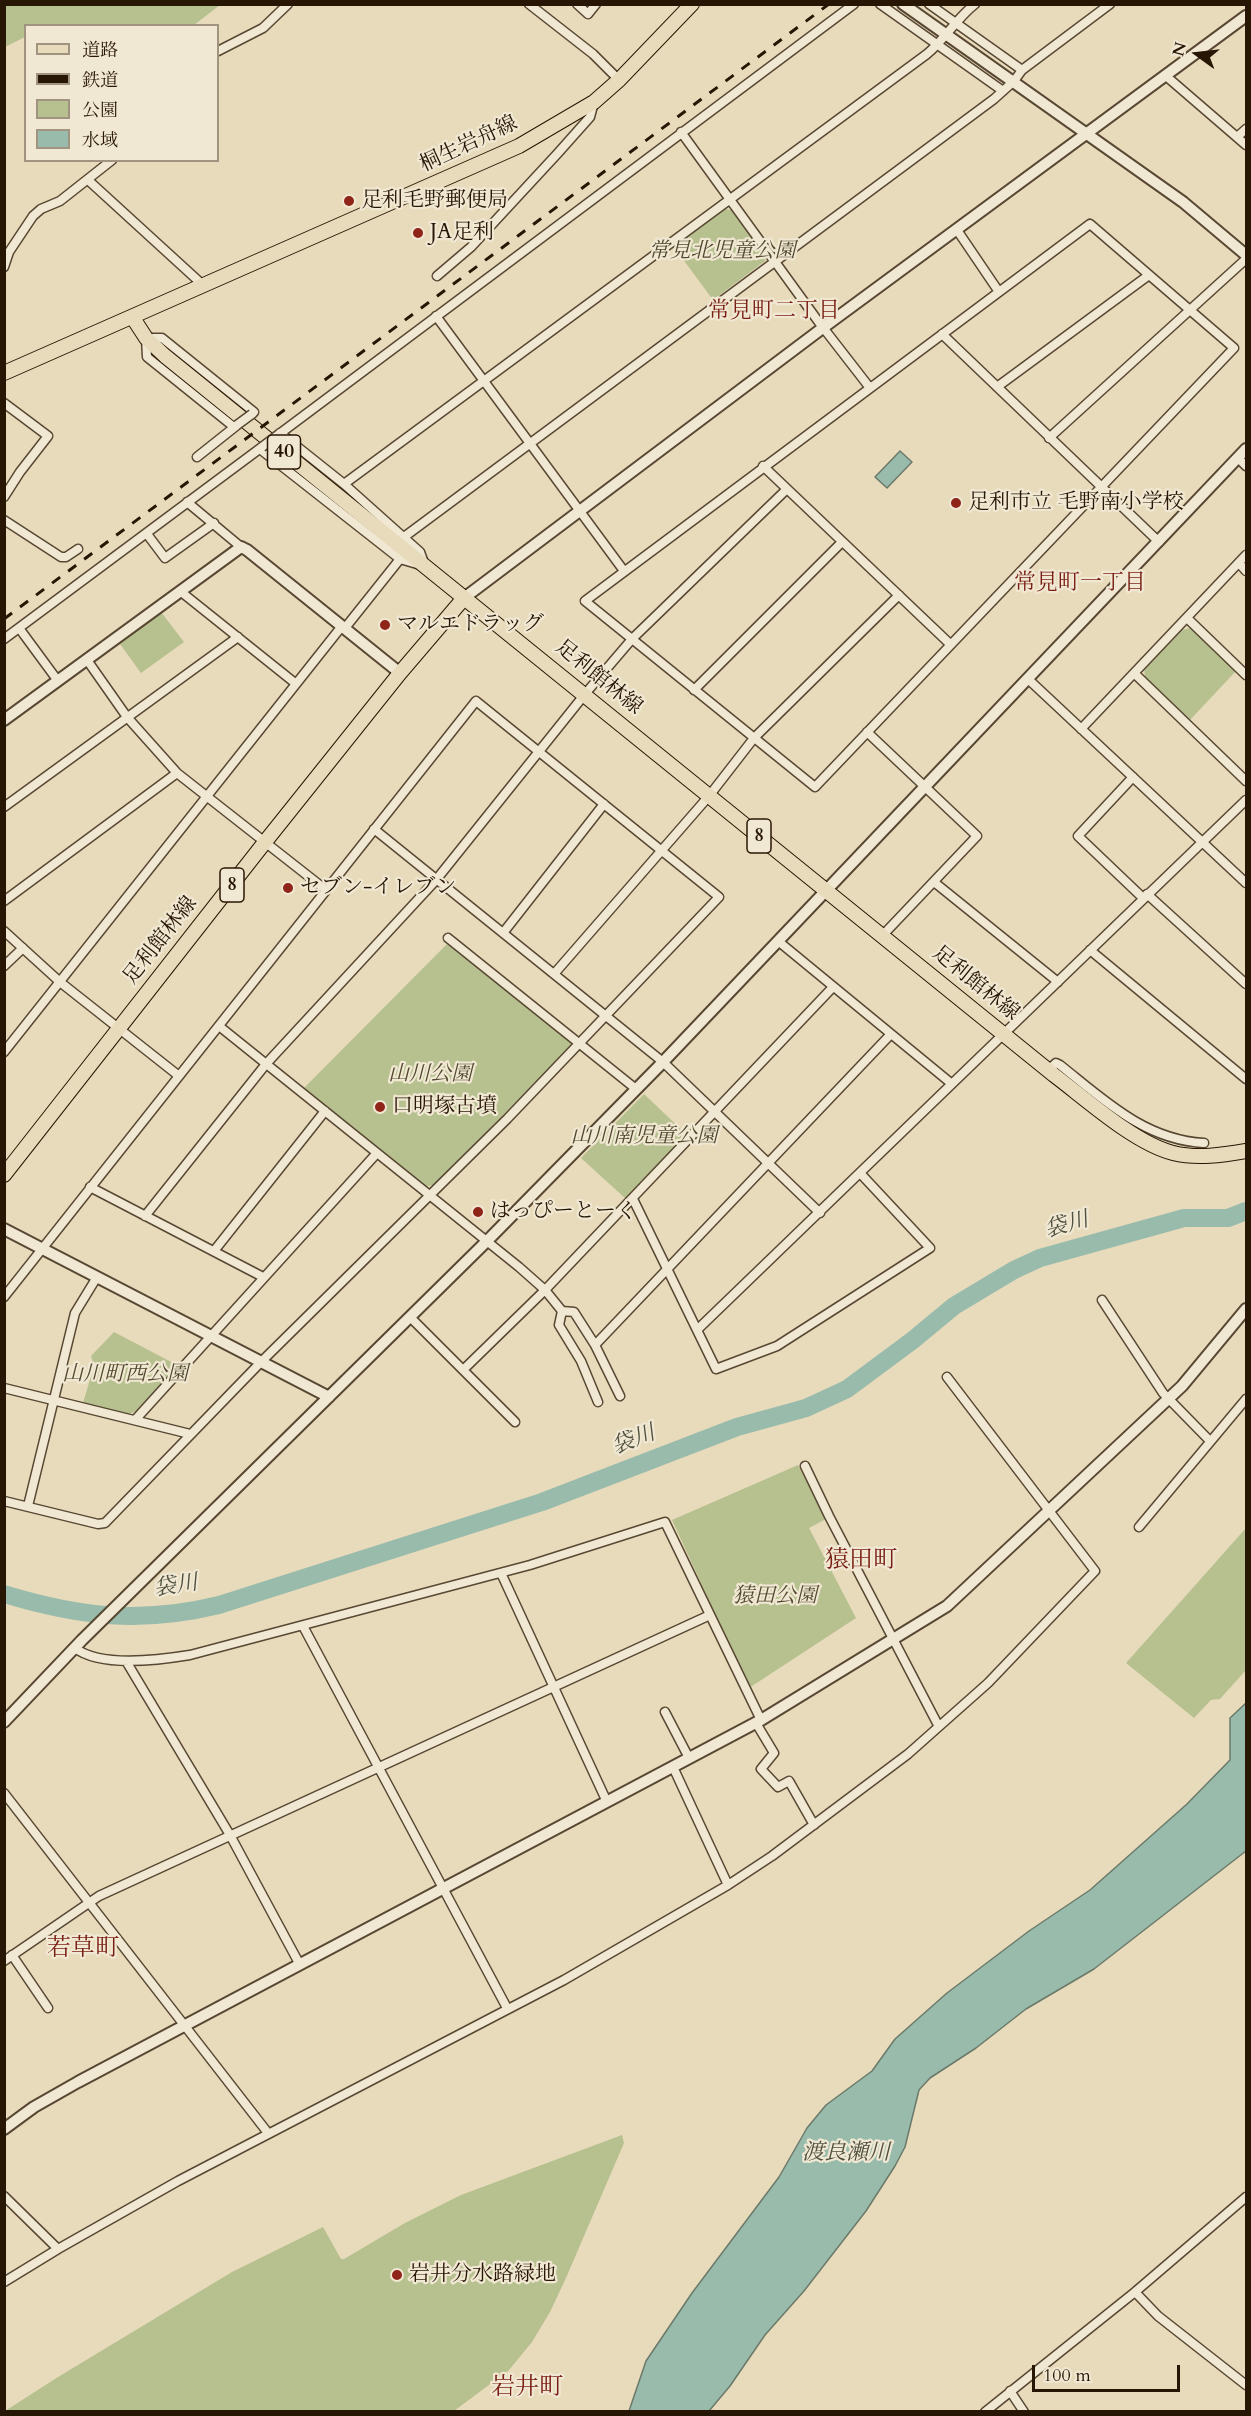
<!DOCTYPE html>
<html>
<head>
<meta charset="utf-8">
<style>
  body { margin:0 }
  #map { position:relative; width:1251px; height:2416px; overflow:hidden; background:#e8dbbb; font-family:Cardo,"Noto Serif JP",serif }
  canvas { display:block }
  .frame { position:absolute; inset:0; border:6px solid #281604; pointer-events:none }
  .legend { position:absolute; left:24px; top:24px; width:195px; height:138px; box-sizing:border-box; background:#f0e8d3; border:2px solid #a09480; margin:0; padding:8px 10px; list-style:none; font-size:18px; color:#281604 }
  .legend li { display:flex; align-items:center; gap:12px; height:30px }
  .legend b { width:30px; border:2px solid #a09480 }
  .north { position:absolute; left:1167px; top:24px; width:60px; height:60px; -webkit-text-stroke:4px #f0e8d3; paint-order:stroke; rotate:285deg; font-size:16px; font-weight:700; line-height:24px; text-align:center; color:#281604 }
  .north::after { content:''; display:block; margin:auto; width:21px; height:27px; background:#281604; clip-path:polygon(50% 0,100% 100%,50% 72%,0 100%) }
  .scale { position:absolute; left:1032px; top:2365px; width:148px; height:27px; box-sizing:border-box; border:3px solid #281604; border-top:0; padding-left:8px; font-size:18px; line-height:21px; white-space:nowrap; color:#281604; -webkit-text-stroke:4px #f0e8d3; paint-order:stroke }
</style>
</head>
<body>
<div id="map">
<canvas width="1251" height="2416"></canvas>
<div class="frame"></div>
<ul class="legend">
<li><b style="height:8px;background:#e8dbbb"></b>道路</li>
<li><b style="height:8px;background:#281604"></b>鉄道</li>
<li><b style="height:16px;background:#b7c08f"></b>公園</li>
<li><b style="height:16px;background:#98bbac"></b>水域</li>
</ul>
<div class="north">N</div>
<div class="scale">100 m</div>
</div>
<script>
const ctx = document.querySelector('canvas').getContext('2d');
ctx.lineJoin = 'round';
function fill(path, color) { ctx.fillStyle = color; ctx.fill(path, 'evenodd'); }
function strokePath(path, color, width, dash) { ctx.strokeStyle = color; ctx.lineWidth = width; ctx.lineCap = dash ? 'butt' : 'round'; ctx.setLineDash(dash || []); ctx.stroke(path); }
function write(font, color, halo, rows, align = 'center') {
  ctx.font = font + ' Cardo,"Noto Serif JP",serif'; ctx.lineWidth = 4.5; ctx.setLineDash([]); ctx.textBaseline = 'middle'; ctx.strokeStyle = halo; ctx.fillStyle = color; for (const [text, x, y, turn = 0] of rows) {
    ctx.save(); ctx.translate(x, y); ctx.rotate((+turn || 0) * Math.PI / 180); ctx.textAlign = isNaN(turn) ? turn : align; if (halo) ctx.strokeText(text, 0, 0); ctx.fillText(text, 0, 0); ctx.restore();
  }
}
fill(new Path2D(`
  M 5,4 L 220,4 L 220,5 L 194,25 L 26,26 L 25,37 L 5,47 Z
  M 725,209 L 733,210 L 766,254 L 765,261 L 713,300 L 674,247 Z
  M 161,612 L 184,642 L 141,673 L 120,644 Z
  M 1191,628 L 1236,671 L 1190,720 L 1145,677 L 1144,668 L 1181,630 Z
  M 447,944 L 574,1044 L 433,1185 L 425,1187 L 304,1088 Z
  M 644,1094 L 687,1135 L 626,1199 L 581,1158 Z
  M 114,1332 L 177,1365 L 137,1411 L 129,1414 L 83,1403 L 94,1366 L 91,1356 Z
  M 798,1465 L 826,1519 L 809,1528 L 856,1618 L 749,1688 L 672,1520 Z
  M 1246,1528 L 1246,1670 L 1220,1699 L 1211,1700 L 1194,1718 L 1126,1663 Z
  M 622,2135 L 624,2143 L 566,2278 L 550,2312 L 532,2342 L 509,2370 L 454,2411 L 5,2411 L 58,2377 L 232,2272 L 323,2227 L 341,2259 L 344,2259 L 405,2223 L 461,2195 Z`), '#b7c08f');
const water = new Path2D(`
  M 900,451 L 912,462 L 887,488 L 875,477 Z
  M 1246,1703 L 1246,1851 L 1094,1969 L 1026,2009 L 976,2048 L 930,2078 L 919,2090 L 905,2147 L 895,2166 L 866,2211 L 804,2291 L 765,2335 L 730,2386 L 709,2411 L 629,2411 L 646,2361 L 692,2293 L 779,2177 L 807,2128 L 826,2105 L 872,2071 L 895,2039 L 947,1993 L 1029,1931 L 1090,1890 L 1187,1804 L 1230,1760 L 1230,1718 Z`);
fill(water, '#98bbac');
strokePath(water, '#6b7969', 1.5);
strokePath(new Path2D(`
  M 4,1594 C 80,1617 141,1624 219,1605 L 542,1502 L 737,1427 L 806,1408 L 847,1389 L 913,1340 L 954,1306 L 1014,1270 L 1040,1258 L 1184,1218 L 1228,1218 L 1246,1211`), '#98bbac', 18);
const minor = new Path2D(`
  M 529,4 L 593,54 L 619,80
  M 577,4 L 588,14 L 596,4
  M 880,4 L 1003,91
  M 929,4 L 1022,70
  M 218,51 L 263,28 L 288,4
  M 1166,76 L 1246,145
  M 681,132 L 818,321 L 870,388
  M 1237,137 L 1246,129
  M 88,180 L 204,286
  M 1090,224 L 1234,348 L 815,787 L 585,601 Z
  M 957,230 L 999,292
  M 4,267 L 9,252 L 33,216 L 41,209 L 60,201 L 112,160
  M 437,276 L 471,247 L 558,153 L 590,117 L 594,102
  M 436,316 L 624,571
  M 942,334 L 1159,542
  M 997,387 L 1149,275
  M 4,403 L 48,436 L 20,472 L 4,497
  M 234,427 L 147,357 L 146,338 L 162,338 L 254,412 L 252,414
  M 280,433 L 344,484 L 420,552 L 424,563
  M 278,435 L 854,4
  M 1049,438 L 1246,259
  M 260,449 L 400,559 L 417,564
  M 197,457 L 236,426
  M 1238,458 L 1246,466
  M 763,466 L 950,644
  M 344,484 L 927,54 C 945,39 956,19 975,4
  M 187,502 L 241,547
  M 4,520 L 61,557 L 66,557 L 78,549
  M 147,534 L 165,558 L 214,523
  M 404,537 L 994,99 L 1014,81 L 1022,70 L 1110,4
  M 1239,563 L 1246,571
  M 180,591 L 295,683
  M 1187,618 L 1246,675
  M 19,628 L 58,681
  M 345,628 L 400,559
  M 4,639 L 262,447
  M 87,660 L 127,717 L 177,773 L 326,890
  M 1134,673 L 1246,781
  M 1028,679 L 1246,883
  M 694,690 L 842,542
  M 1081,729 L 1246,555
  M 867,732 L 977,836 L 882,936
  M 1133,777 L 1078,836 L 1143,898
  M 4,807 L 238,637
  M 374,829 L 663,1062 L 820,1213
  M 934,882 L 1058,982
  M 1147,894 L 1246,984
  M 4,901 L 177,773
  M 4,931 L 60,982 L 179,1076
  M 503,933 L 604,804
  M 448,938 L 636,1089
  M 778,941 L 952,1084
  M 1090,950 L 1246,1079
  M 4,966 L 23,948
  M 554,974 L 709,796 L 754,738 L 899,595
  M 219,1026 L 519,1267 L 545,1290 L 562,1311 L 574,1312 L 595,1345 L 620,1396
  M 4,1052 L 342,626
  M 1048,1070 L 1056,1063 L 1060,1065 C 1104,1100 1145,1140 1204,1143
  M 90,1187 L 263,1277
  M 633,1199 L 716,1369 L 777,1346 L 930,1248 L 860,1173
  M 145,1216 L 266,1064 L 436,880 L 585,694 L 632,639 L 787,489
  M 214,1251 L 325,1111
  M 4,1297 L 476,701 L 719,897 L 507,1119 L 261,1362 L 105,1523 L 98,1524 L 4,1501
  M 1102,1300 L 1163,1393 L 1209,1440
  M 562,1311 L 559,1325 L 581,1361 L 598,1402
  M 410,1317 L 515,1422
  M 698,1329 L 1246,800
  M 595,1345 L 891,1034
  M 463,1370 L 545,1290 L 833,987
  M 4,1388 L 190,1434
  M 135,1420 L 377,1153
  M 805,1466 L 829,1516 L 938,1725
  M 28,1506 L 75,1313 L 97,1277
  M 1139,1527 L 1246,1399
  M 501,1573 L 607,1802
  M 303,1626 L 507,2008
  M 75,1648 C 101,1668 159,1660 190,1655 L 530,1565 L 665,1522 L 761,1720
  M 126,1661 L 230,1835 L 300,1965
  M 665,1712 L 689,1758
  M 756,1723 L 774,1753 L 761,1769 L 778,1787 L 789,1781 L 814,1825
  M 673,1767 L 728,1885
  M 4,1793 L 268,2133
  M 12,1955 L 48,2008
  M 4,1961 L 99,1896 L 710,1615
  M 4,2196 L 58,2249
  M 4,2282 L 58,2249 L 178,2181 L 564,1980 L 728,1885 L 772,1856 L 908,1754 L 988,1683 L 1095,1571 L 947,1377
  M 1135,2292 L 1158,2316 L 1246,2385
  M 1010,2391 L 1024,2412
  M 985,2412 L 1135,2292 L 1246,2197`);
const tertiary = new Path2D(`
  M 903,4 L 1183,202 L 1246,255
  M 464,598 L 824,327 L 1246,16
  M 4,720 L 241,547 L 247,550 L 400,673
  M 4,1229 L 329,1397
  M 4,1722 L 82,1640 L 487,1241 L 663,1062 L 1246,449
  M 4,2129 L 34,2107 L 78,2082 L 761,1720 L 947,1606 L 1182,1386 L 1246,1309`);
const primary = new Path2D(`
  M 133,318 L 146,338 L 165,356 L 1054,1075 C 1086,1099 1134,1143 1173,1153 C 1197,1159 1223,1155 1246,1151
  M 4,373 L 519,146 L 594,102 L 619,80 L 692,4
  M 4,1175 L 265,842 L 400,673 L 464,598`);
strokePath(minor, '#584732', 11);
strokePath(tertiary, '#584732', 14);
strokePath(primary, '#281604', 16);
strokePath(minor, '#f0e8d3', 8);
strokePath(tertiary, '#f0e8d3', 10);
strokePath(primary, '#e8dbbb', 14);
strokePath(new Path2D(`
  M 4,619 L 829,4`), '#281604', 3, [10, 10]);
const minorBridge = new Path2D(`
  M 237,425 L 252,414
  M 262,447 L 278,435`);
strokePath(minorBridge, '#584732', 11, []);
strokePath(minorBridge, '#f0e8d3', 8);
for (const [x, y, r, color] of [
  [349,201,6,"#8f2418"],
  [418,233,6,"#8f2418"],
  [956,503,6,"#8f2418"],
  [385,625,6,"#8f2418"],
  [288,888,6,"#8f2418"],
  [380,1107,6,"#8f2418"],
  [478,1212,6,"#8f2418"],
  [397,2275,6,"#8f2418"]
]) { const dot = new Path2D(); dot.arc(x, y, r, 0, 2 * Math.PI); ctx.fillStyle = color; ctx.fill(dot); strokePath(dot, '#f0e8d3', 2); }
for (const [x, y, w] of [
  [284,452,33],
  [759,836,24],
  [232,885,24]
]) { const box = new Path2D(); box.roundRect(x - w / 2, y - 17, w, 34, 4.5); ctx.fillStyle = '#f0e8d3'; ctx.fill(box); strokePath(box, '#281604', 1.5); }
write('bold 20px', '#281604', null, [
  ["40",284,452],
  ["8",759,836],
  ["8",232,885]
]);
write('21px', '#281604', '#f0e8d3', [
  ["桐生岩舟線",469,145,-25],
  ["足利館林線",598,678,39],
  ["足利館林線",161,941,-52],
  ["足利館林線",975,984,39]
]);
write('21px', '#281604', '#f0e8d3', [
  ["足利毛野郵便局",361,201],
  ["JA足利",430,233],
  ["足利市立 毛野南小学校",968,503],
  ["マルエドラッグ",397,625],
  ["セブン-イレブン",300,888],
  ["口明塚古墳",392,1107],
  ["はっぴーとーく",490,1212],
  ["岩井分水路緑地",409,2275]
], 'left');
write('italic 21px', '#53492e', '#f0e8d3', [
  ["常見北児童公園",722,252],
  ["山川公園",430,1075],
  ["山川南児童公園",644,1137],
  ["山川町西公園",125,1375],
  ["猿田公園",775,1597]
]);
write('22px', '#7a1f14', '#f0e8d3', [
  ["常見町二丁目",774,312],
  ["常見町一丁目",1080,584]
]);
write('italic 22px', '#4f503f', '#f0e8d3', [
  ["袋川",1067,1226,-16],
  ["袋川",634,1441,-21],
  ["袋川",176,1587,-9],
  ["渡良瀬川",846,2154]
]);
write('24px', '#7a1f14', '#f0e8d3', [
  ["猿田町",861,1561],
  ["若草町",83,1949],
  ["岩井町",527,2388]
]);
</script>
</body>
</html>
